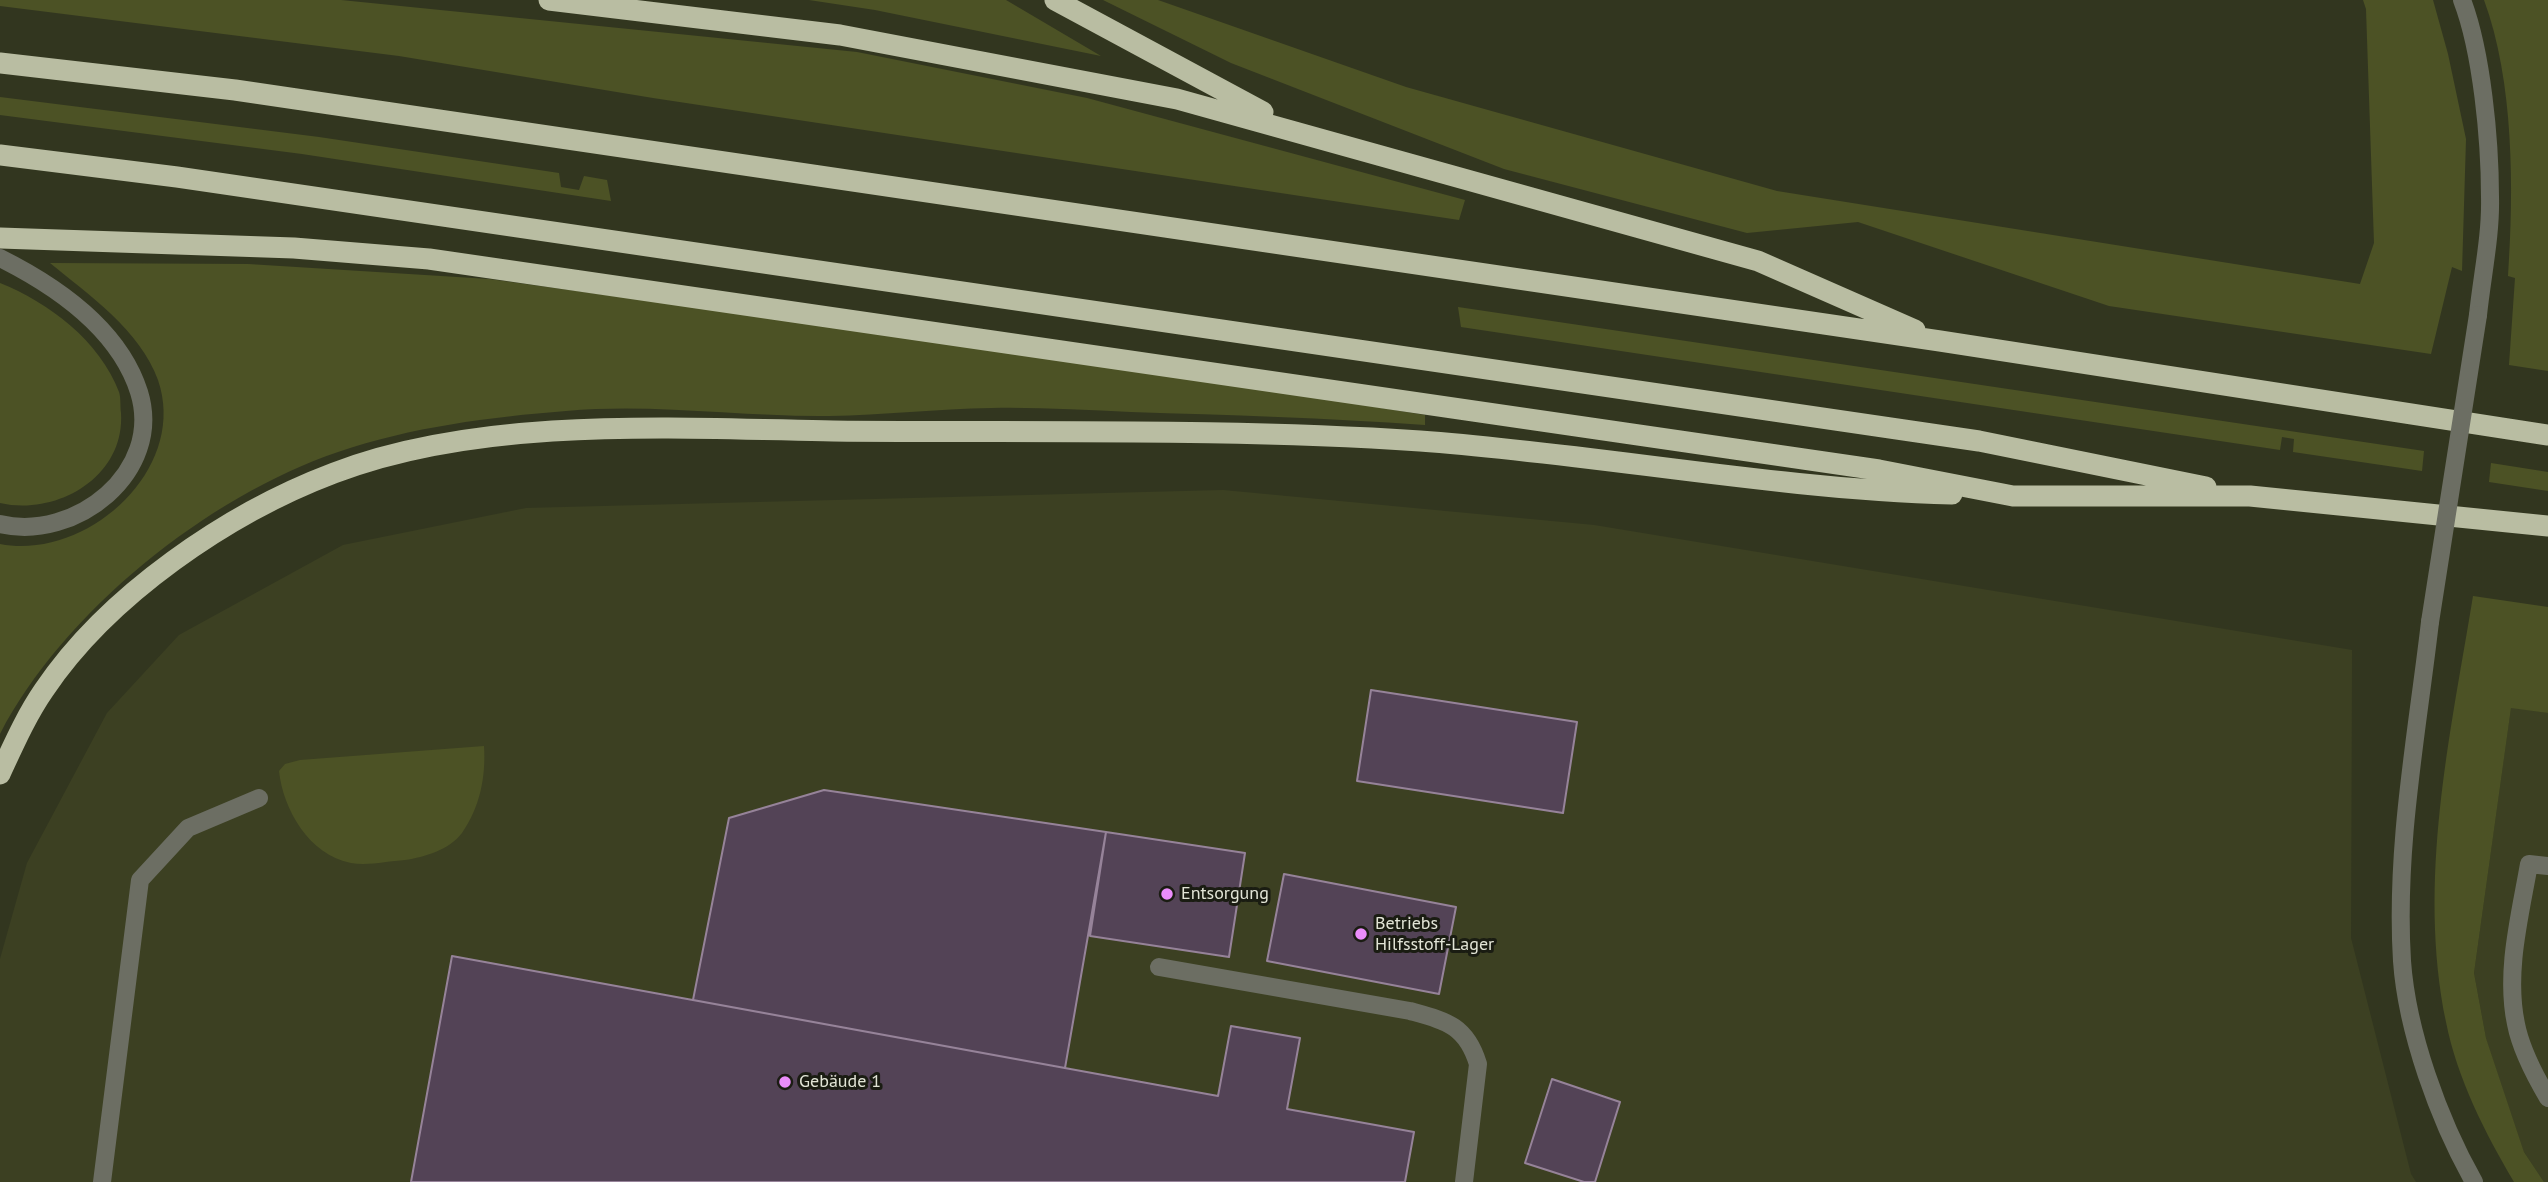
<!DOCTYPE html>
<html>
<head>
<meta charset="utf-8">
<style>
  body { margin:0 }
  canvas { display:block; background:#32361f }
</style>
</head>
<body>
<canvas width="2548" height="1182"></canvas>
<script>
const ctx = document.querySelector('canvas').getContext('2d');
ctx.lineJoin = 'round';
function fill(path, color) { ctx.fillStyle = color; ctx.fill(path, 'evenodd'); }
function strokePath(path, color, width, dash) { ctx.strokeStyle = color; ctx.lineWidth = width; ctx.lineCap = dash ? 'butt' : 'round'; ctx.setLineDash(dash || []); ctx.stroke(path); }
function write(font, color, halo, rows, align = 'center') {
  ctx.font = font + ' "PT Sans",sans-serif'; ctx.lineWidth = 6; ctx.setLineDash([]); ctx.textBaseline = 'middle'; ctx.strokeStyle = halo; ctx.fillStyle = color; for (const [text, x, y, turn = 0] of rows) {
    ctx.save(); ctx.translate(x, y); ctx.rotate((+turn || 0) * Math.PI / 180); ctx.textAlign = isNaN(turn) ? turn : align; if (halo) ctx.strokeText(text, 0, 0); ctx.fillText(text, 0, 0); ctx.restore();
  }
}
fill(new Path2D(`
  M 1223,490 L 1594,525 L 2352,650 L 2351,938 L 2411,1174 L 2416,1182 L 0,1182 L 0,959 L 27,863 L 107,713 L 179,635 L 343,545 L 526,508 Z
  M 2511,707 L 2548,713 L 2548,1182 L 2544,1182 L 2524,1152 L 2486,1038 L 2474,973 Z`), '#3c4022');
fill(new Path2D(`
  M 0,0 L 341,0 L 857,52 L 1087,98 L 1465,200 L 1459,220 L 653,98 L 399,56 L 0,6 Z
  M 809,0 L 1006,0 L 1101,56 L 875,10 Z
  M 1103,0 L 1158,0 L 1406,87 L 1777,191 L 2360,284 L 2374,243 L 2366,9 L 2363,0 L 2433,0 L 2448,54 L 2466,139 L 2462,271 L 2452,267 L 2431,354 L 2109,306 L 1858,222 L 1747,233 L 1504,169 L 1231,63 Z
  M 2484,0 L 2548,0 L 2548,371 L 2509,365 L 2515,278 L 2508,276 C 2514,190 2514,81 2484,0 Z
  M 0,97 L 319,137 L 559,173 L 561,187 L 579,190 L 584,176 L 607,180 L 611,201 L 302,154 L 0,115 Z
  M 50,263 L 248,264 L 489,279 L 1116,365 L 1425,415 L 1425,425 C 1327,418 1229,415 1131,412 C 1085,410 1038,407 991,408 C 937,409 883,415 829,416 C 742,417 653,403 566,411 C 490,417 411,427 338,452 C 208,496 63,612 0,734 L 0,544 C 86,561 189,470 158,380 C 140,330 89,295 50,263 Z
  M 0,283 C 48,302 100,341 119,392 C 121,398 120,406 121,413 C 125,477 57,516 0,503 Z
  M 1458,307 L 2424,451 L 2422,471 L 2293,452 L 2294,439 L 2282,437 L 2280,450 L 1461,327 Z
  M 2491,463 L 2548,472 L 2548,491 L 2489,482 Z
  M 2473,596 L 2548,607 L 2548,713 L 2511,708 L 2474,973 L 2486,1038 L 2524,1152 L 2544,1182 L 2514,1182 C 2485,1133 2457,1078 2446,1022 C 2417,880 2450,737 2473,596 Z
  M 484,746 C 486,777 480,807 462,833 C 449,850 425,857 405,860 C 388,861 368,866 351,863 C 309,855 283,809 279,771 L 285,764 L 300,760 Z`), '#4c5225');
const building = new Path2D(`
  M 1371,690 L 1577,722 L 1563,813 L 1357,781 Z
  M 824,790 L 1106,832 L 1065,1068 L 693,1000 L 729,818 Z
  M 1106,832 L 1245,853 L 1229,957 L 1090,936 Z
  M 1284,874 L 1456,907 L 1439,994 L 1267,961 Z
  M 452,956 L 1218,1096 L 1231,1026 L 1300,1038 L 1287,1109 L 1414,1132 L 1405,1182 L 411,1182 Z
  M 1552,1079 L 1620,1102 L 1595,1182 L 1584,1182 L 1525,1163 Z`);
fill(building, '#534356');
strokePath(building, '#968399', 2);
strokePath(new Path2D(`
  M 2462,0 C 2482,52 2490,141 2490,197 C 2491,236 2482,276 2478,315
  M 0,258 C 56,286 119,329 139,392 C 164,472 75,542 0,524
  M 2430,622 C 2417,734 2395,848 2402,961 C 2407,1032 2439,1120 2474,1182
  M 2548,866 L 2529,864 C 2520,916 2505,972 2516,1024 C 2521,1050 2535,1076 2548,1098
  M 1159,967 L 1410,1011 C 1446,1021 1466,1025 1478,1064 L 1464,1182
  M 102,1182 L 140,880 L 188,828 L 259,798`), '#6c6e63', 18);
strokePath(new Path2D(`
  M 549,0 L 840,35 L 1177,99 L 1758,261 L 1915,330
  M 1055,0 L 1263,112
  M 0,63 L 235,90 L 1940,341 L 2548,435
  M 0,155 L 177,177 L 1979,441 L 2206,487
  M 0,238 L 294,248 L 429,259 L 1879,470 L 2013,496 L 2250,496 L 2548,526
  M 0,774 C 13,746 26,716 44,690 C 108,595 228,513 334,473 C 482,416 676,428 833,431 C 1028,433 1225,428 1420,441 C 1598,454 1774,489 1952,494`), '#b9bda2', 21);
strokePath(new Path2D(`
  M 2430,622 L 2478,315`), '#6c6e63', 18);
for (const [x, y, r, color] of [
  [1167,894,7,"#eb8dfb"],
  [1361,934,7,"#eb8dfb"],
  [785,1082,7,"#eb8dfb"]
]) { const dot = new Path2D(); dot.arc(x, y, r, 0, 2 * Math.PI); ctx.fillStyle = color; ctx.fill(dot); strokePath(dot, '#1a1c12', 2.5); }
write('18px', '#e2e4d6', '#1a1c12', [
  ["Entsorgung",1181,894],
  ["Betriebs",1375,924],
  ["Hilfsstoff-Lager",1375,945],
  ["Gebäude 1",799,1082]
], 'left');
</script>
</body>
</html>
